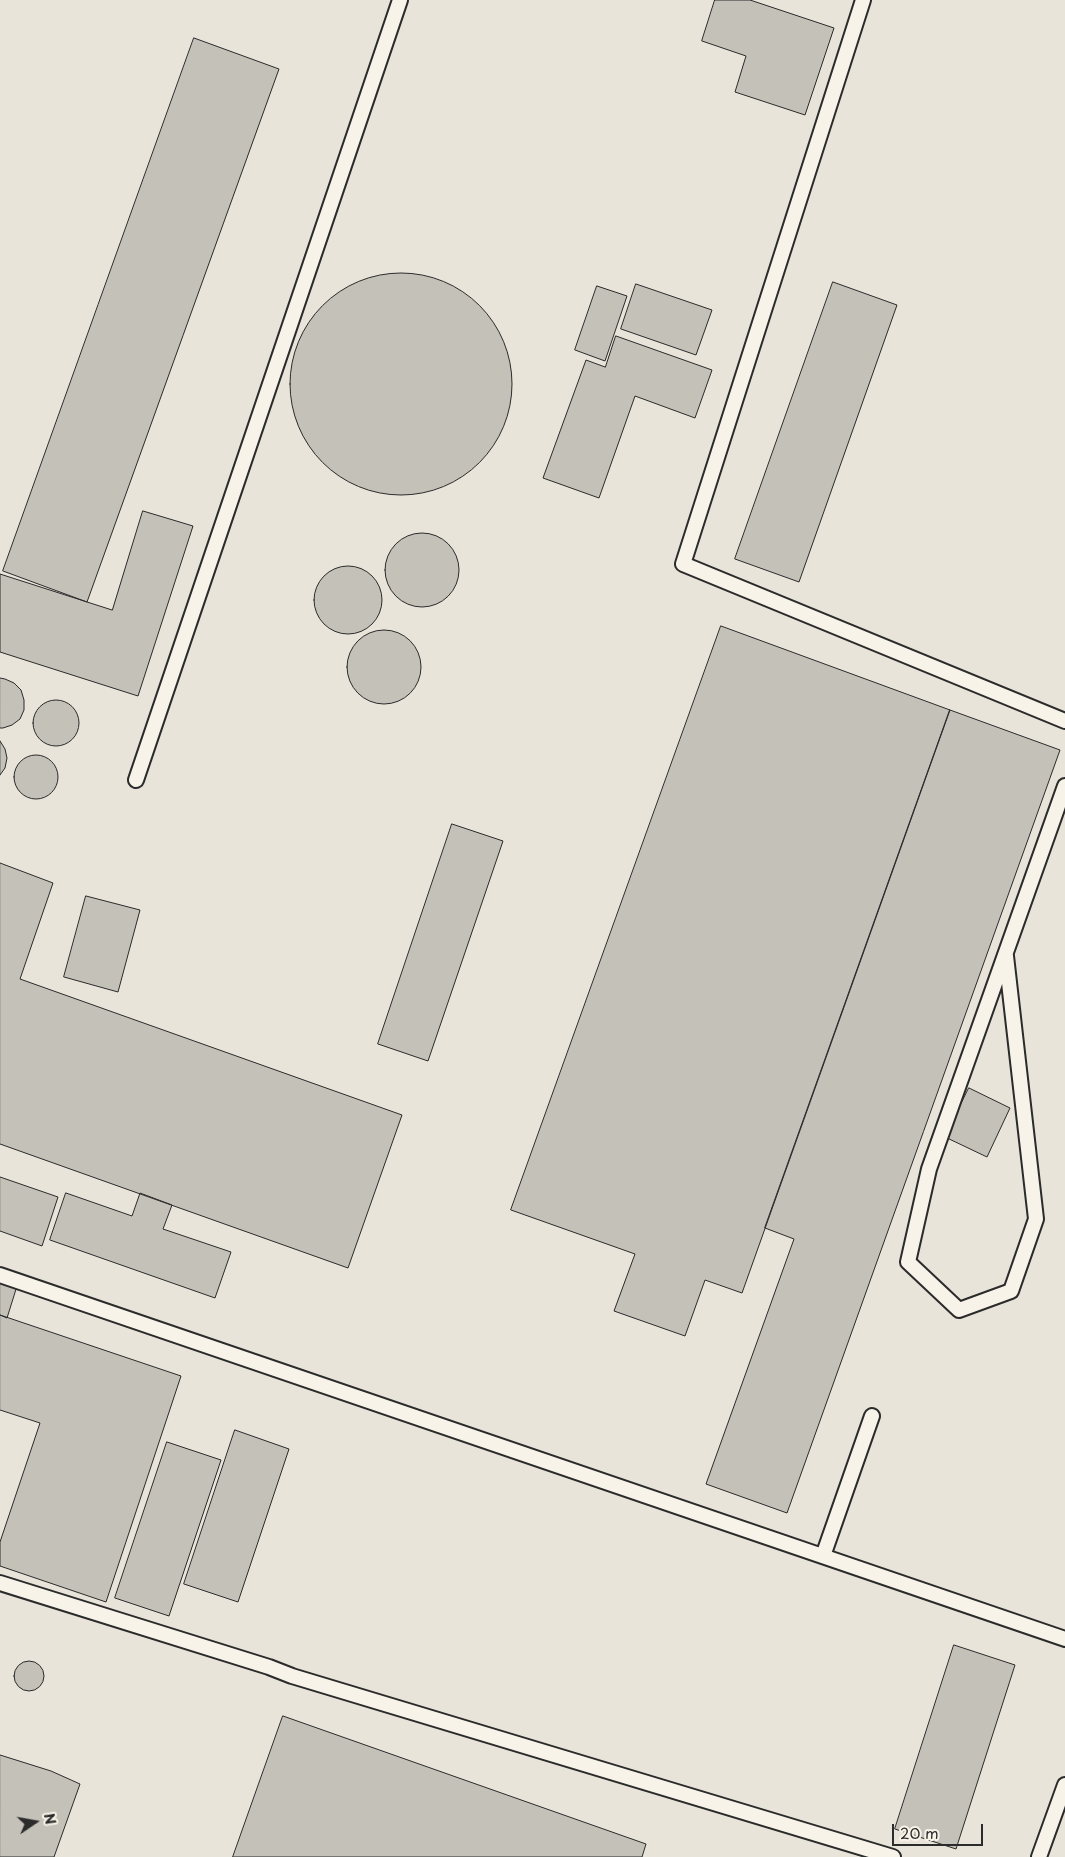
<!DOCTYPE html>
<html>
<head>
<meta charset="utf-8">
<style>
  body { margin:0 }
  #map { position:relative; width:1065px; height:1857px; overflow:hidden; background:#f7f3e8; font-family:"Playpen Sans",sans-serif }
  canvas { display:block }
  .north { position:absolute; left:10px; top:1797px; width:50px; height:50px; -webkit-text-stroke:4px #f7f3e8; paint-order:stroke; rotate:78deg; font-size:14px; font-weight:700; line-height:20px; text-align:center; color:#2b2b2b }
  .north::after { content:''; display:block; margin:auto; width:18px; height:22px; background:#2b2b2b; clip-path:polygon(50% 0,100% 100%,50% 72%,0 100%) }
  .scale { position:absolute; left:892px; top:1824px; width:91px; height:22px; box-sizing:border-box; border:2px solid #2b2b2b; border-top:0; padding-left:6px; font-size:15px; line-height:18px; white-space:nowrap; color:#2b2b2b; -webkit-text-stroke:4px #f7f3e8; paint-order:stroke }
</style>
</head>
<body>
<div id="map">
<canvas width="1065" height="1857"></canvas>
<div class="north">N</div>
<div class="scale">20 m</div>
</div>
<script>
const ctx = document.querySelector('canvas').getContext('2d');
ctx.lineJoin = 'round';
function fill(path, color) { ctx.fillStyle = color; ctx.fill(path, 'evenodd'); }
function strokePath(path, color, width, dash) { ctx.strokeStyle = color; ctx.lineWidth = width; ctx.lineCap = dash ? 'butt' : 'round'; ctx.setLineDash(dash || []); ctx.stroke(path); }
fill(new Path2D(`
  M 0,0 L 1065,0 L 1065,1857 L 0,1857 Z`), '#e8e4da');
const building = new Path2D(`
  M 715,0 L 750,0 L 834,28 L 805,115 L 735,92 L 746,56 L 702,41 Z
  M 194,38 L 279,69 L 87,602 L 3,571 Z
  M290 384a111 111 0 1 1 222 0a111 111 0 1 1-222 0Z
  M 833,282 L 897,305 L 799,582 L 735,559 Z
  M 636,284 L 712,310 L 696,355 L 621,329 Z
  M 597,286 L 627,296 L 605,361 L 575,350 Z
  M 616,336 L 712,370 L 695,418 L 635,396 L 599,498 L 543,478 L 586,360 L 605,367 Z
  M 143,511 L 193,526 L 138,696 L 0,652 L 0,574 L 112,610 Z
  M385 570a37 37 0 1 1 74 0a37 37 0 1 1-74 0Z
  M314 600a34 34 0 1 1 68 0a34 34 0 1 1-68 0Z
  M 721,626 L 950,710 L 742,1293 L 705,1280 L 685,1336 L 614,1311 L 635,1254 L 511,1210 Z
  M347 667a37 37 0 1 1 74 0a37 37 0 1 1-74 0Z
  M 0,678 L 5,679 L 14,683 L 21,690 L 24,700 L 24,710 L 20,719 L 12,725 L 3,728 L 0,728 Z
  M33 723a23 23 0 1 1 46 0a23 23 0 1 1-46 0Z
  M 950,710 L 1060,750 L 787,1513 L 706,1484 L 794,1239 L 765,1228 Z
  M 0,741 L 5,749 L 7,758 L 5,768 L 0,775 Z
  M14 777a22 22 0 1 1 44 0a22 22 0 1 1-44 0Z
  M 452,824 L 503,841 L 428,1061 L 378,1044 Z
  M 0,863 L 53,883 L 20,979 L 402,1115 L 348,1268 L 0,1144 Z
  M 86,896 L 140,910 L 118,992 L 64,977 Z
  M 969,1088 L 1010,1108 L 987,1157 L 945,1137 Z
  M 0,1177 L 58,1197 L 42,1246 L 0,1231 Z
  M 66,1193 L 132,1216 L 140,1193 L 172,1205 L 163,1229 L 231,1252 L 215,1298 L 50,1240 Z
  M 0,1281 L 17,1286 L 7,1318 L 0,1315 Z
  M 0,1315 L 181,1376 L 106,1602 L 0,1566 L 0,1542 L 40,1423 L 0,1410 Z
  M 235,1430 L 289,1449 L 238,1602 L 184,1584 Z
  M 167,1442 L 221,1460 L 169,1616 L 115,1598 Z
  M 954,1645 L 1015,1665 L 956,1849 L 895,1829 Z
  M14 1676a15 15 0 1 1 30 0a15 15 0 1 1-30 0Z
  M 283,1716 L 646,1844 L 642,1857 L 233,1857 Z
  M 0,1755 L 51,1771 L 80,1784 L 54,1857 L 0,1857 Z`);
fill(building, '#c4c1b9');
strokePath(building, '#2b2b2b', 1);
const service = new Path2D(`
  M 863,0 L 683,564 L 1065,721
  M 136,780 L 400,0
  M 1006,956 L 1036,1219 L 1011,1291 L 959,1310 L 908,1262 L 929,1169 L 1065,786
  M 0,1275 L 1065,1639
  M 823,1556 L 872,1416
  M 0,1583 L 269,1667 L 292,1676 L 893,1857
  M 1039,1857 L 1065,1785`);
strokePath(service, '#2b2b2b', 18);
strokePath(service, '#f7f3e8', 14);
</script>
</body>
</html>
